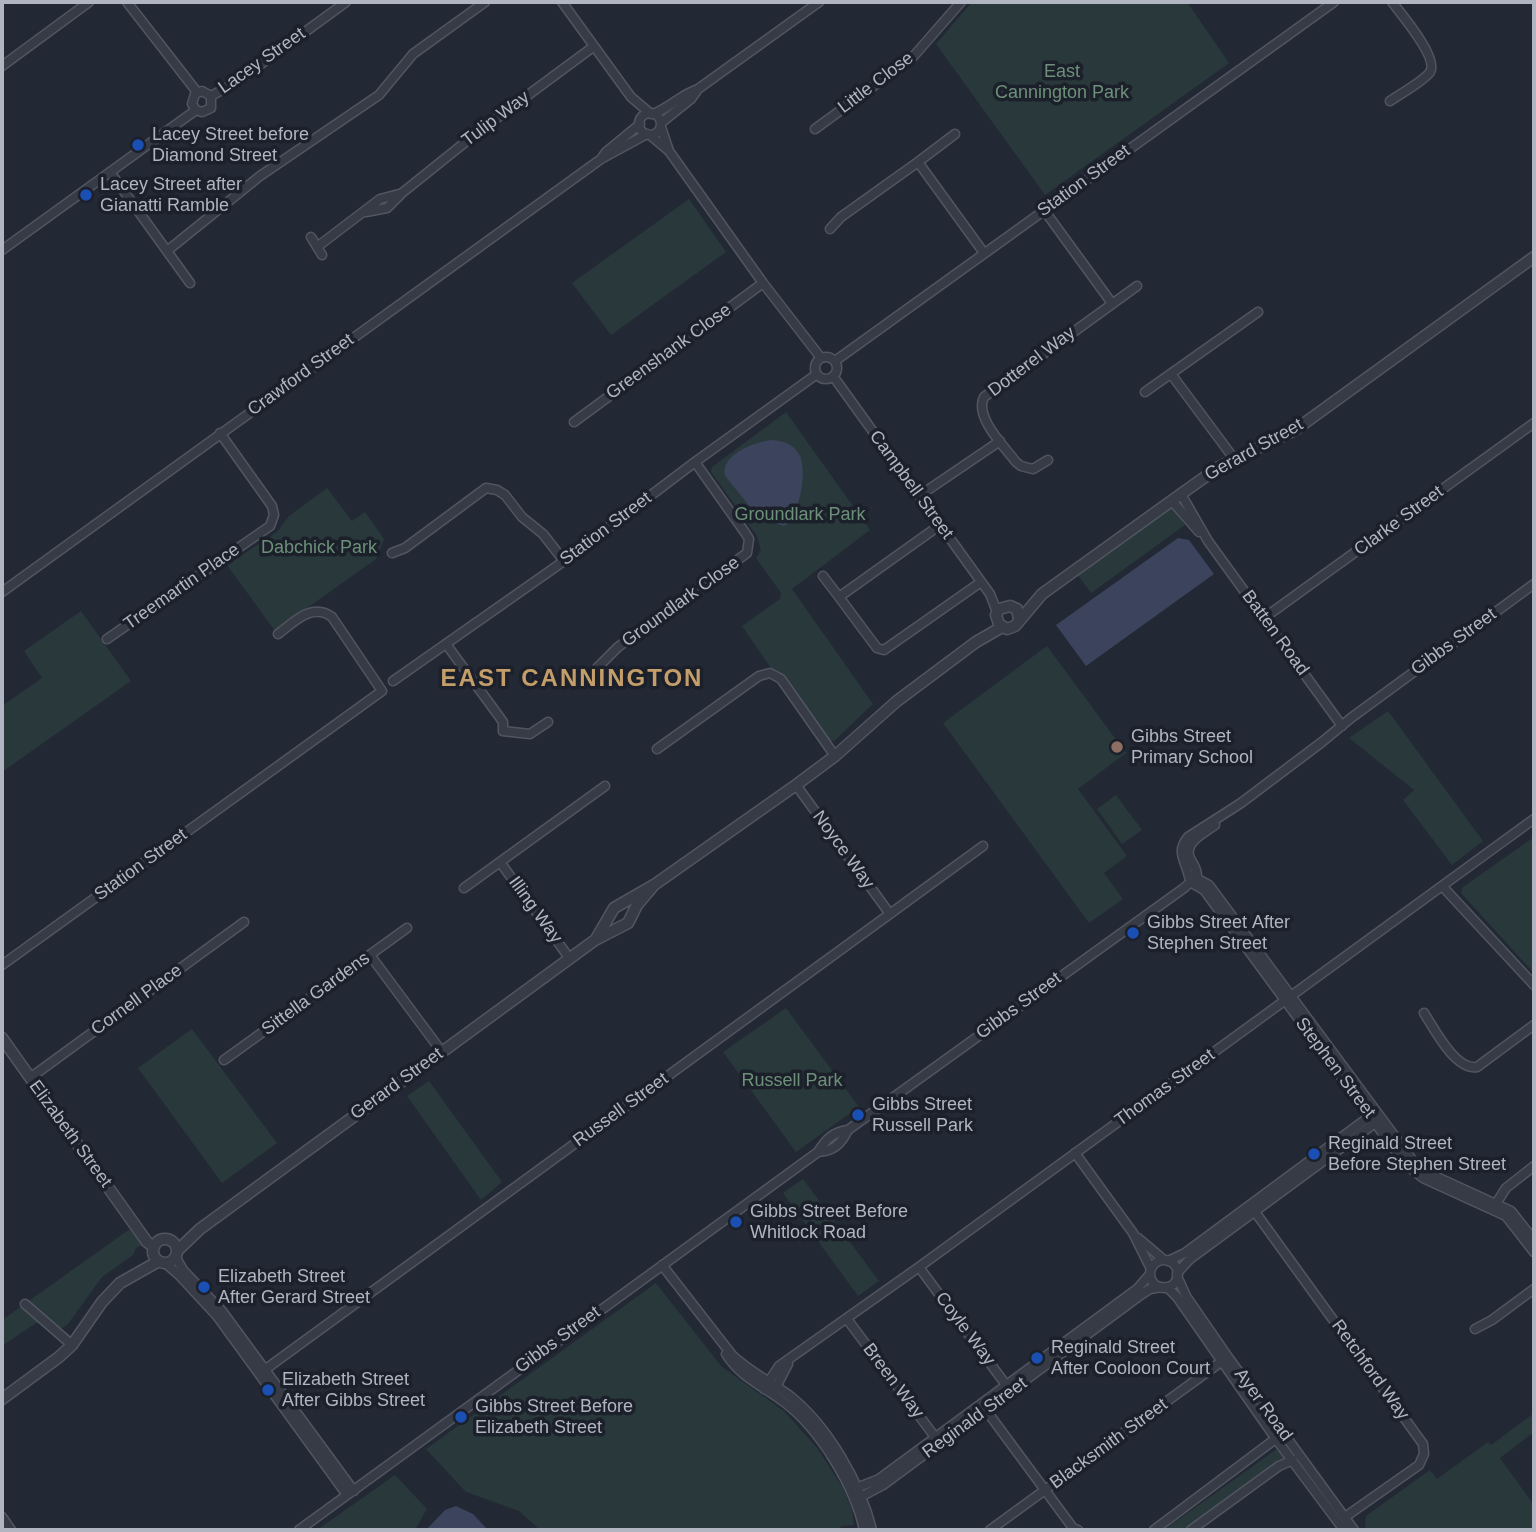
<!DOCTYPE html>
<html>
<head>
<meta charset="utf-8">
<style>
  body { margin:0 }
  #map { position:relative; width:1536px; height:1532px; overflow:hidden; background:#232835; font-family:Helvetica,sans-serif }
  canvas { display:block }
  .frame { position:absolute; inset:0; border:4px solid #b1b5c2; pointer-events:none }
</style>
</head>
<body>
<div id="map">
<canvas width="1536" height="1532"></canvas>
<div class="frame"></div>
</div>
<script>
const ctx = document.querySelector('canvas').getContext('2d');
ctx.lineJoin = 'round';
function fill(path, color) { ctx.fillStyle = color; ctx.fill(path, 'evenodd'); }
function strokePath(path, color, width, dash) { ctx.strokeStyle = color; ctx.lineWidth = width; ctx.lineCap = dash ? 'butt' : 'round'; ctx.setLineDash(dash || []); ctx.stroke(path); }
function write(font, color, halo, rows, align = 'center') {
  ctx.font = font + ' Helvetica,sans-serif'; ctx.lineWidth = 7; ctx.setLineDash([]); ctx.textBaseline = 'middle'; ctx.strokeStyle = halo; ctx.fillStyle = color; for (const [text, x, y, turn = 0] of rows) {
    ctx.save(); ctx.translate(x, y); ctx.rotate((+turn || 0) * Math.PI / 180); ctx.textAlign = isNaN(turn) ? turn : align; if (halo) ctx.strokeText(text, 0, 0); ctx.fillText(text, 0, 0); ctx.restore();
  }
}
fill(new Path2D(`
  M 972,2 L 1187,2 L 1229,63 L 1045,195 L 936,44 Z
  M 689,199 L 726,252 L 611,335 L 572,283 Z
  M 786,412 L 870,530 L 792,589 L 873,704 L 834,741 L 828,740 L 777,670 L 771,668 L 742,626 L 780,599 L 781,593 L 756,558 L 761,550 L 757,536 L 711,472 L 712,467 Z
  M 327,488 L 352,521 L 365,512 L 384,539 L 376,559 L 275,631 L 227,565 L 277,532 L 289,516 Z
  M 1171,506 L 1185,525 L 1091,593 L 1077,574 Z
  M 81,611 L 131,681 L 2,772 L 2,706 L 42,678 L 24,651 Z
  M 1047,646 L 1126,753 L 1078,789 L 1127,856 L 1104,873 L 1123,899 L 1089,923 L 943,723 Z
  M 1388,711 L 1483,841 L 1452,865 L 1403,800 L 1414,790 L 1349,738 Z
  M 1116,795 L 1142,830 L 1122,844 L 1097,809 Z
  M 1534,837 L 1534,973 L 1461,893 L 1463,887 Z
  M 786,1008 L 859,1107 L 796,1152 L 723,1052 Z
  M 192,1029 L 277,1143 L 222,1183 L 138,1068 Z
  M 429,1081 L 502,1182 L 481,1200 L 407,1096 Z
  M 803,1179 L 879,1281 L 858,1296 L 783,1193 Z
  M 130,1229 L 142,1245 L 136,1248 L 133,1255 L 102,1277 L 68,1324 L 61,1329 L 36,1323 L 2,1346 L 2,1320 Z
  M 656,1283 L 722,1367 L 784,1411 L 818,1449 L 843,1488 L 852,1509 L 854,1525 L 842,1526 L 837,1530 L 540,1530 L 519,1511 L 466,1492 L 426,1449 Z
  M 1534,1413 L 1534,1432 L 1500,1458 L 1534,1505 L 1534,1530 L 1366,1530 L 1365,1528 L 1366,1516 L 1430,1470 L 1437,1479 L 1488,1442 L 1491,1445 Z
  M 1278,1448 L 1284,1457 L 1184,1530 L 1164,1530 Z
  M 395,1475 L 427,1509 L 415,1530 L 317,1530 Z`), '#29383a');
fill(new Path2D(`
  M 771,440 C 783,441 792,443 799,454 C 808,470 800,516 784,526 L 763,520 L 756,514 L 725,476 C 720,455 754,442 771,440 Z
  M 1178,538 L 1189,540 L 1214,574 L 1086,666 L 1056,625 Z
  M 456,1506 L 473,1514 L 488,1530 L 426,1530 L 445,1510 Z`), '#3b445c');
const minor = new Path2D(`
  M 127,2 L 197,92
  M 562,2 L 631,97 L 651,114
  M 2,66 L 89,2
  M 211,96 L 235,83 L 346,2
  M 1390,101 C 1400,94 1424,81 1430,72 C 1439,58 1401,14 1392,2
  M 196,110 L 192,104 L 195,94 L 202,91 L 211,96
  M 196,110 L 202,112 L 211,108 L 211,96
  M639 124a11 11 0 1 1 22 0a11 11 0 1 1-22 0Z
  M 653,114 C 669,108 682,94 698,89 L 819,2
  M 661,123 L 691,99 L 698,89
  M 661,127 L 669,151
  M 815,129 L 912,58 L 961,2
  M 650,135 L 669,151 L 763,283 L 821,358
  M 601,159 L 606,152 L 640,124
  M 918,162 L 955,134
  M 110,172 L 190,283
  M 1044,210 L 1111,302
  M 366,212 L 387,208 L 402,193 L 478,132 L 593,47
  M 830,229 L 841,217 L 918,162 L 984,253
  M 311,237 L 322,255
  M 317,247 L 380,199 L 399,194
  M 2,250 L 196,110
  M 167,251 L 260,176 L 379,95 L 413,54 L 485,2
  M815 368a11 11 0 1 1 22 0a11 11 0 1 1-22 0Z
  M 835,361 L 1334,2
  M 1171,374 L 1235,460
  M 833,376 L 990,594 L 997,612
  M 1145,392 L 1258,312
  M 574,422 L 763,283
  M 1048,460 L 1033,469 L 1021,466 L 1016,462 C 1004,446 974,417 984,397 L 1137,286
  M 1181,494 L 1208,541 L 1342,726
  M 919,496 L 1000,441
  M 1172,501 L 1199,532
  M 940,525 L 839,597 L 877,648 L 884,650 L 981,582
  M 392,553 L 405,548 L 486,488 L 497,490 L 505,495 L 522,517 L 543,534 L 564,561
  M 823,576 L 839,597
  M 2,592 L 601,159 L 647,134
  M 1264,618 L 1534,423
  M 107,639 L 270,526 L 274,515 L 272,506 L 220,433
  M 446,644 L 498,715 L 503,722 L 503,731 L 530,734 L 548,722
  M 597,668 L 618,647 L 747,553 L 749,539 L 746,534 L 695,462
  M 393,681 L 564,561 L 695,462 L 817,374
  M 657,749 L 759,676 L 770,673 L 781,679 L 835,756
  M 796,785 L 890,914
  M 500,862 L 570,959
  M 1189,874 L 1209,885 L 1413,1161 L 1430,1174 L 1511,1211 L 1534,1240
  M 1197,876 C 1197,866 1191,863 1189,855 C 1186,841 1206,832 1215,825
  M 1189,877 C 1186,861 1175,852 1188,837 L 1241,803 L 1322,742 L 1351,718 L 1534,584
  M 1190,882 L 1204,890 L 1406,1165 L 1423,1178 L 1506,1216 L 1534,1252
  M 1443,887 L 1534,985
  M 464,888 L 605,786
  M 370,955 L 442,1052
  M 2,965 L 382,691 L 332,617 C 312,602 294,622 278,634
  M 1424,1013 C 1435,1030 1455,1070 1477,1067 L 1534,1025
  M 224,1060 L 407,928
  M 30,1078 L 244,922
  M 818,1152 C 834,1151 841,1144 848,1130
  M 1075,1153 L 1133,1233 L 1151,1269
  M 1250,1205 L 1423,1444 L 1424,1454 L 1419,1465 L 1345,1517
  M 1494,1207 L 1506,1188 L 1534,1166
  M 1138,1238 L 1164,1260
  M 175,1256 L 183,1270 L 222,1311 L 354,1491
  M1150 1274a14 14 0 1 1 28 0a14 14 0 1 1-28 0Z
  M 1168,1261 L 1185,1253 L 1373,1114
  M 164,1262 L 179,1275 L 217,1316 L 347,1495
  M 662,1265 L 732,1355 C 750,1372 771,1382 790,1396 C 828,1426 861,1484 872,1530
  M 919,1267 L 1009,1389
  M 1177,1273 L 1190,1259 L 1379,1120
  M 1177,1276 L 1186,1296 L 1228,1357 L 1354,1530
  M 1167,1287 L 1177,1297 L 1276,1439 L 1344,1530
  M 25,1304 L 72,1345
  M 847,1319 L 938,1441
  M 1475,1329 L 1492,1320 L 1534,1289
  M 726,1354 C 740,1377 763,1386 784,1402 C 820,1429 855,1487 864,1530
  M 259,1374 L 983,846
  M 764,1389 L 779,1366 L 919,1267 L 1534,819
  M 775,1389 L 788,1364
  M 983,1406 L 1073,1528 L 1078,1530
  M 851,1490 L 879,1479 L 1137,1289 L 1150,1274
  M 855,1500 L 883,1485 L 1142,1294 L 1150,1289 L 1162,1287
  M 2,1517 L 11,1530
  M 299,1530 L 818,1152 C 826,1139 833,1132 848,1130 L 1184,888 L 1197,876
  M 990,1530 L 1225,1359
  M 1154,1530 L 1278,1437
  M 1191,1530 L 1279,1466 L 1293,1460`);
const tertiary = new Path2D(`
  M 1019,619 L 1017,609 L 1010,606 L 999,609 L 996,615 L 999,624 L 1007,629 L 1015,626 L 1042,594 L 1181,494 L 1219,467 L 1295,430 L 1534,257
  M 596,939 L 614,908 L 654,885 L 796,785 L 835,756 L 897,701 L 976,642 L 1002,627
  M 2,1038 L 147,1242 L 154,1247
  M153 1251a12 12 0 1 1 24 0a12 12 0 1 1-24 0Z
  M 177,1251 L 200,1229 L 595,940 L 628,923 L 637,905 L 654,885
  M 2,1399 L 59,1357 L 72,1345 L 102,1302 L 120,1283 L 159,1261`);
strokePath(minor, '#515561', 11);
strokePath(tertiary, '#515561', 13);
strokePath(minor, '#373b46', 8);
strokePath(tertiary, '#373b46', 10);
for (const [x, y, r, color] of [
  [138,145,7,"#1a4fb4"],
  [86,195,7,"#1a4fb4"],
  [1117,747,7,"#8d6e63"],
  [1133,933,7,"#1a4fb4"],
  [858,1115,7,"#1a4fb4"],
  [1314,1154,7,"#1a4fb4"],
  [736,1222,7,"#1a4fb4"],
  [204,1287,7,"#1a4fb4"],
  [1037,1358,7,"#1a4fb4"],
  [268,1390,7,"#1a4fb4"],
  [461,1417,7,"#1a4fb4"]
]) { const dot = new Path2D(); dot.arc(x, y, r, 0, 2 * Math.PI); ctx.fillStyle = color; ctx.fill(dot); strokePath(dot, '#1c202a', 2.5); }
write('18px', '#b1b5c2', '#1c202a', [
  ["Lacey Street",262,61,-35],
  ["Little Close",876,83,-37],
  ["Tulip Way",496,119,-37],
  ["Station Street",1084,181,-36],
  ["Greenshank Close",669,352,-36],
  ["Dotterel Way",1032,362,-37],
  ["Crawford Street",301,375,-36],
  ["Gerard Street",1254,450,-29],
  ["Campbell Street",911,485,54],
  ["Clarke Street",1399,521,-36],
  ["Station Street",606,529,-37],
  ["Treemartin Place",182,587,-35],
  ["Groundlark Close",681,602,-36],
  ["Batten Road",1275,633,54],
  ["Gibbs Street",1454,642,-36],
  ["Noyce Way",843,850,54],
  ["Station Street",141,865,-36],
  ["Illing Way",535,910,54],
  ["Sittella Gardens",316,994,-36],
  ["Cornell Place",137,1000,-36],
  ["Gibbs Street",1019,1006,-36],
  ["Stephen Street",1335,1068,53],
  ["Gerard Street",397,1084,-36],
  ["Thomas Street",1165,1088,-36],
  ["Russell Street",621,1110,-36],
  ["Elizabeth Street",70,1134,54],
  ["Coyle Way",965,1329,53],
  ["Gibbs Street",558,1340,-36],
  ["Retchford Way",1370,1370,54],
  ["Breen Way",893,1381,53],
  ["Ayer Road",1263,1405,54],
  ["Reginald Street",975,1418,-36],
  ["Blacksmith Street",1109,1444,-36]
]);
write('18px', '#6c9079', '#1c202a', [
  ["East",1062,72],
  ["Cannington Park",1062,93],
  ["Groundlark Park",800,515],
  ["Dabchick Park",319,548],
  ["Russell Park",792,1081]
]);
write('18px', '#b1b5c2', '#1c202a', [
  ["Lacey Street before",152,135],
  ["Diamond Street",152,156],
  ["Lacey Street after",100,185],
  ["Gianatti Ramble",100,206],
  ["Gibbs Street",1131,737],
  ["Primary School",1131,758],
  ["Gibbs Street After",1147,923],
  ["Stephen Street",1147,944],
  ["Gibbs Street",872,1105],
  ["Russell Park",872,1126],
  ["Reginald Street",1328,1144],
  ["Before Stephen Street",1328,1165],
  ["Gibbs Street Before",750,1212],
  ["Whitlock Road",750,1233],
  ["Elizabeth Street",218,1277],
  ["After Gerard Street",218,1298],
  ["Reginald Street",1051,1348],
  ["After Cooloon Court",1051,1369],
  ["Elizabeth Street",282,1380],
  ["After Gibbs Street",282,1401],
  ["Gibbs Street Before",475,1407],
  ["Elizabeth Street",475,1428]
], 'left');
ctx.letterSpacing = '2px';
write('bold 24px', '#c49e6a', '#1c202a', [
  ["EAST CANNINGTON",572,679]
]);
ctx.letterSpacing = '0px';
</script>
</body>
</html>
